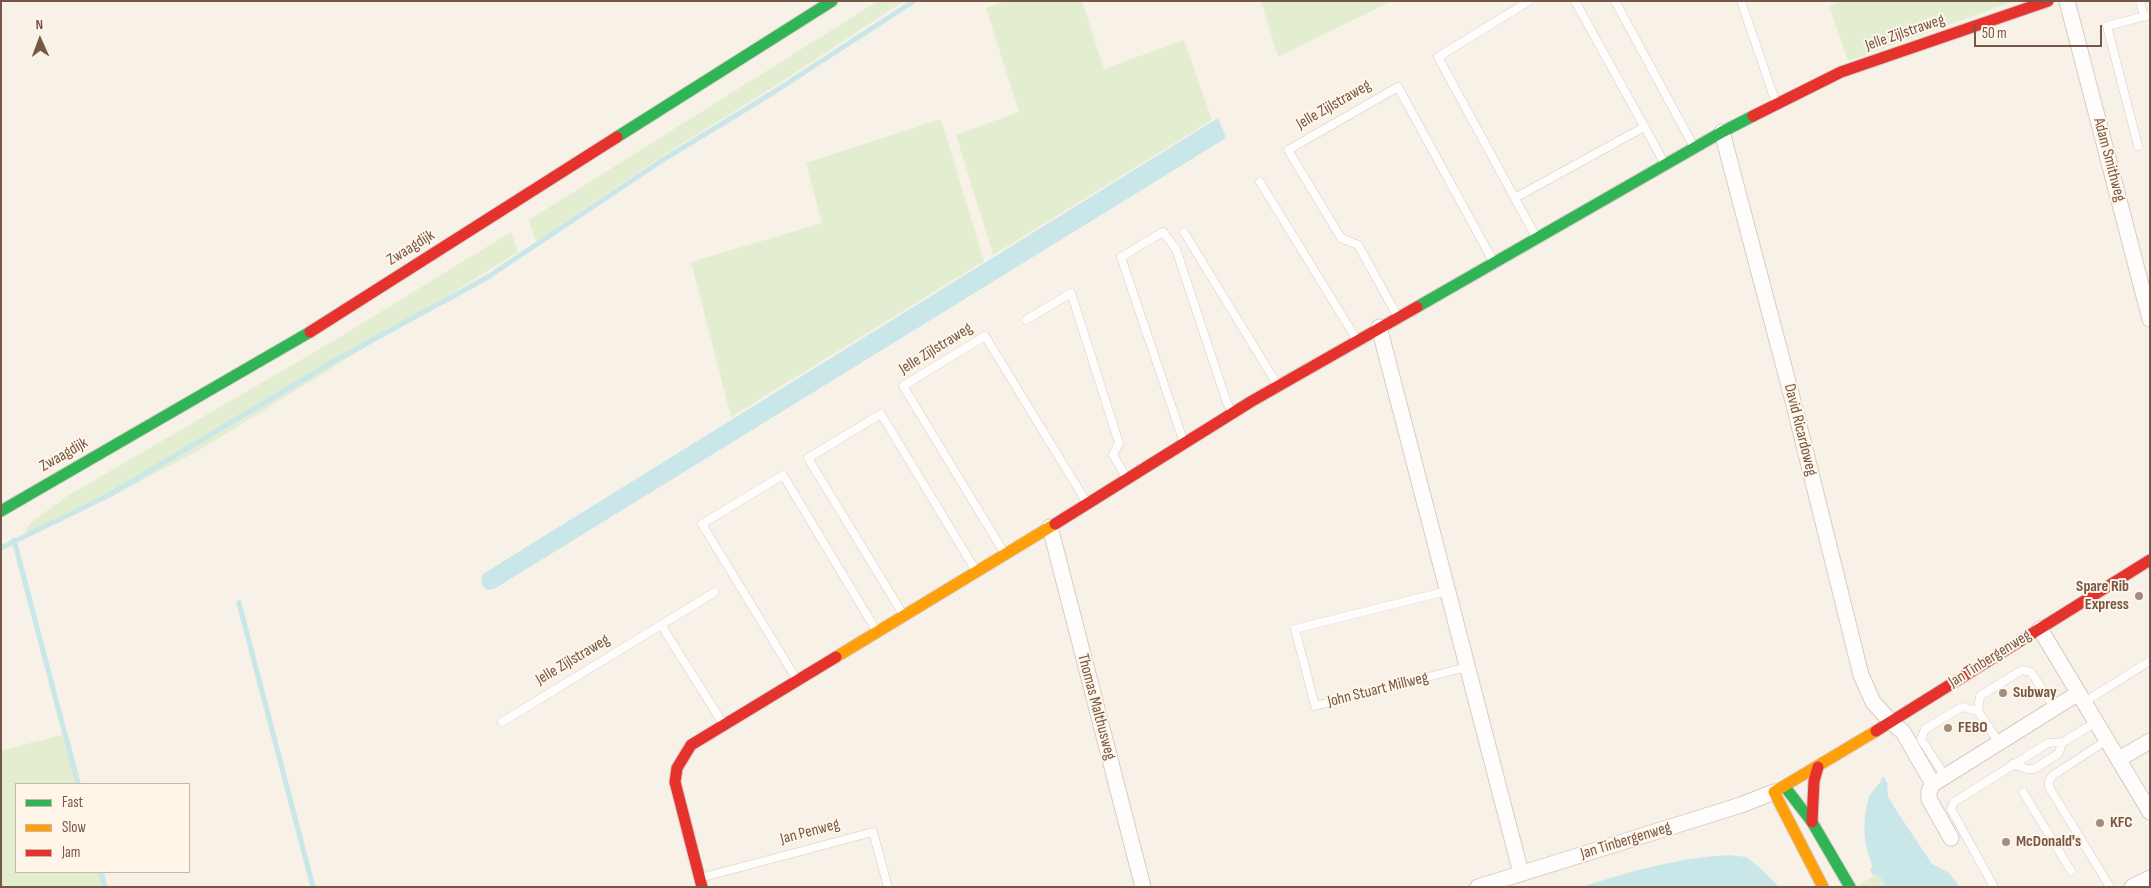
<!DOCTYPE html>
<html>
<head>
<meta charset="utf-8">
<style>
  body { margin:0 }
  #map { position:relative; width:2151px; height:888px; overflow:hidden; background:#f7f1e8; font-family:"Sofia Sans Condensed",sans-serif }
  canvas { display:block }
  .frame { position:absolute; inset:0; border:2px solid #765747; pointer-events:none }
  .legend { position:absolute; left:15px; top:783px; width:175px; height:90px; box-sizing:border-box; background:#fff6e9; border:1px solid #c8b6a8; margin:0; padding:6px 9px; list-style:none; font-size:15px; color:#765747 }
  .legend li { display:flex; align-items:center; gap:10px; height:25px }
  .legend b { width:25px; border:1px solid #c8b6a8 }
  .north { position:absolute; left:15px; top:15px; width:50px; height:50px; -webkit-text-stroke:4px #fff6e9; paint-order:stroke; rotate:358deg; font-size:14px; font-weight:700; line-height:20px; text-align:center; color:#765747 }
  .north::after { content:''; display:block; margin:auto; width:18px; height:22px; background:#765747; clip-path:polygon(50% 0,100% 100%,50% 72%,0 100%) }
  .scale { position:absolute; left:1974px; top:25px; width:128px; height:22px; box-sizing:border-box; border:2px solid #765747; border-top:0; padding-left:6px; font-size:15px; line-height:18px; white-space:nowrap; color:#765747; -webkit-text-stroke:4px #fff6e9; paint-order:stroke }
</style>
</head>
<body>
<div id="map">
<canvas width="2151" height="888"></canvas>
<div class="frame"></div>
<ul class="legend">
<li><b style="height:6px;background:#30b455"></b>Fast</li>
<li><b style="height:6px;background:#ff9f0a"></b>Slow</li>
<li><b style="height:6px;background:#e5322d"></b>Jam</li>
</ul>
<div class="north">N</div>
<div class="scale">50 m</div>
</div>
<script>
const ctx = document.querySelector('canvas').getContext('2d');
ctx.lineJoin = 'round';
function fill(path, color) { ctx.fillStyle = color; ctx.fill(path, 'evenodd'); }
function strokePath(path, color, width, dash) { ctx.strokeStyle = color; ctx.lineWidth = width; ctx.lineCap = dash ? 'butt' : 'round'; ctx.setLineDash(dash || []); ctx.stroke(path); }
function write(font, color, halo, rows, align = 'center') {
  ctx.font = font + ' "Sofia Sans Condensed",sans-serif'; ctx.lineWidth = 4; ctx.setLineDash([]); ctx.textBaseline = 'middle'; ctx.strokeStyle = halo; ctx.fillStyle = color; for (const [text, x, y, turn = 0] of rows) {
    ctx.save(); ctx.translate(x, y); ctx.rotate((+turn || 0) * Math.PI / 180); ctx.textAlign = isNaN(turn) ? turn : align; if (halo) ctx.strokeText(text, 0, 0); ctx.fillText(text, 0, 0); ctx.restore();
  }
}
fill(new Path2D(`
  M 878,1 L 904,1 L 775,86 L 659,158 L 536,242 L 529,220 Z
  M 1006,1 L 1082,1 L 1104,69 L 1184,40 L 1212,120 L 993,255 L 956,135 L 1019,112 L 986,8 Z
  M 1261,1 L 1392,1 L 1278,57 Z
  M 1841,1 L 2015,1 L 1848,61 L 1829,6 Z
  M 941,119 L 984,261 L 731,417 L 691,262 L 822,223 L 806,163 Z
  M 511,232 L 518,252 L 203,448 L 115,495 L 26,534 L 26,529 L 31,522 L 69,495 L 335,340 Z
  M 68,733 L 81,784 L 16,784 L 16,872 L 104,872 L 108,887 L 1,887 L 1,751 Z
  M 1876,875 L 1881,878 L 1885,887 L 1861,887 L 1860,884 Z`), '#e3eed1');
fill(new Path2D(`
  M 1218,118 L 1226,138 L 494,589 L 487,590 C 480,585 481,581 483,574 Z
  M 1884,777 L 1887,783 L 1888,796 L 1894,807 L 1932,864 L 1949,873 L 1960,887 L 1885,887 L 1881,878 L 1875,874 L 1873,876 L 1870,869 L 1873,867 C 1863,845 1862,820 1869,797 C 1871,792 1878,786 1881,781 L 1881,778 Z
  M 1729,855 L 1746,857 L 1760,868 L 1779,887 L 1582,887 C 1630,871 1678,858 1729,855 Z`), '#c9e6e8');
strokePath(new Path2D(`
  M 14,540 L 78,784
  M 1,548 L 109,495 L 336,360 L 488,277 L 661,161 L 774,92 L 914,1
  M 239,603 L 313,887
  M 101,872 L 104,887`), '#c9e6e8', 5);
const lane = new Path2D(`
  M 1529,1 L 1438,57 L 1536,237
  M 1575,1 L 1665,164
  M 1615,1 L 1694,147
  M 1741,1 L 1776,103
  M 2140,1 L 2144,17
  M 2138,146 L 2107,26 L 2150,15
  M 1260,182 L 1357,340
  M 1515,198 L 1644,127
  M 1184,232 L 1278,386
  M 1398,317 L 1358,245 L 1341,238 L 1288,150 L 1398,87 L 1493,261
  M 1026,320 L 1071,293 L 1119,443 L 1113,455 L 1127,479
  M 1184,443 L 1121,257 L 1163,232 L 1176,249 L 1227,403 L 1233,413
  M 1005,554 L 903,386 L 985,336 L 1087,503
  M 1447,591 L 1295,629 L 1315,706 L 1467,667
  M 904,616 L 808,458 L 881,414 L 976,571
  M 661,625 L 724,725
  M 797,680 L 702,524 L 783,475 L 876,630
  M 2083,703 L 2150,661
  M 1978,711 L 1980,696 L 2022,670 L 2031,672 L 2054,707
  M 502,722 L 715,592
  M 2107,740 L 2052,776 L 2049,781 L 2049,787 L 2110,887
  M 2012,764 L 2027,769 L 2034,769 L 2058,754 L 2063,742
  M 1945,776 L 1921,739 L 1925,729 L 1962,707 L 1978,711 L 1999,743
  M 2023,792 L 2071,871
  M 700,878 L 873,832 L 888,887
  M 1994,887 L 1951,809 L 1954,802 L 2048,743 L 2063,742 L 2095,723`);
const street = new Path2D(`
  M 2067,1 L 2150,319
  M 1722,132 L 1793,401 L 1861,675 L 1873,702 L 1890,721 L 1903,732 L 1933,784
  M 1379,327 L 1521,873
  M 1050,527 L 1143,887
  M 2040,629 L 2150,812
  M 2119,759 L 2150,741
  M 1951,838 L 1929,799 L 1929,791 L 1933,784 L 2077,694
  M 1478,887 L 1741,805 L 1774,792
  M 2132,887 L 2150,878`);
const fast = new Path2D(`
  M 617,137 L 832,1
  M 1417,307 L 1722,132 L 1753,116
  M 1,511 L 310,332
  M 1785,787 L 1812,822 L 1850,887`);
const slow = new Path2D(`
  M 836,657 L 1055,524
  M 1823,887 L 1774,792 L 1876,731`);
const jam = new Path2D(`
  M 1753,116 L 1841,72 L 2048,1
  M 310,332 L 617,137
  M 1055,524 L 1252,401 L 1417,307
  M 1876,731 L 2150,560
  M 1812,822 L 1814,781 L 1818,767
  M 702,887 L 675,782 L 677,768 L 691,745 L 836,657`);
strokePath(lane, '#d6ccc5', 9);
strokePath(street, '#d6ccc5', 17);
strokePath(fast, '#d6ccc4', 13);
strokePath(slow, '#d6ccc4', 13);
strokePath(jam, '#d6ccc4', 13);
strokePath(lane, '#fefdfc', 8);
strokePath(street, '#fefdfc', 15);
strokePath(fast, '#30b455', 11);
strokePath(slow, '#ff9f0a', 11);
strokePath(jam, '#e5322d', 11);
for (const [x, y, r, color] of [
  [2139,596,5,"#a38d7f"],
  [2003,693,5,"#a38d7f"],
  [1948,728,5,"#a38d7f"],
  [2100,823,5,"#a38d7f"],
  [2006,842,5,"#a38d7f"]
]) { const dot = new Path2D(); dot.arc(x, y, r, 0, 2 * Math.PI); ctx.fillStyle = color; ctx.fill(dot); strokePath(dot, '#fff6e9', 2); }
write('16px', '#765747', '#fff6e9', [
  ["Jelle Zijlstraweg",1905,33,-19],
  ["Jelle Zijlstraweg",1334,105,-30],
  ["Adam Smithweg",2109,160,75],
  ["Zwaagdijk",411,248,-32],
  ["Jelle Zijlstraweg",936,349,-32],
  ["David Ricardoweg",1800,430,76],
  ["Zwaagdijk",64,455,-30],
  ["Jan Tinbergenweg",1990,659,-32],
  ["Jelle Zijlstraweg",573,660,-31],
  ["John Stuart Millweg",1378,690,-14],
  ["Thomas Malthusweg",1096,707,75],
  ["Jan Penweg",810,832,-15],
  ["Jan Tinbergenweg",1626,841,-17]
]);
write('bold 16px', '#765747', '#fff6e9', [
  ["Spare Rib",2129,587,"right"],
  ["Express",2129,605,"right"],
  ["Subway",2013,693],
  ["FEBO",1958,728],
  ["KFC",2110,823],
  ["McDonald's",2016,842]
], 'left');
</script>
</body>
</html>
